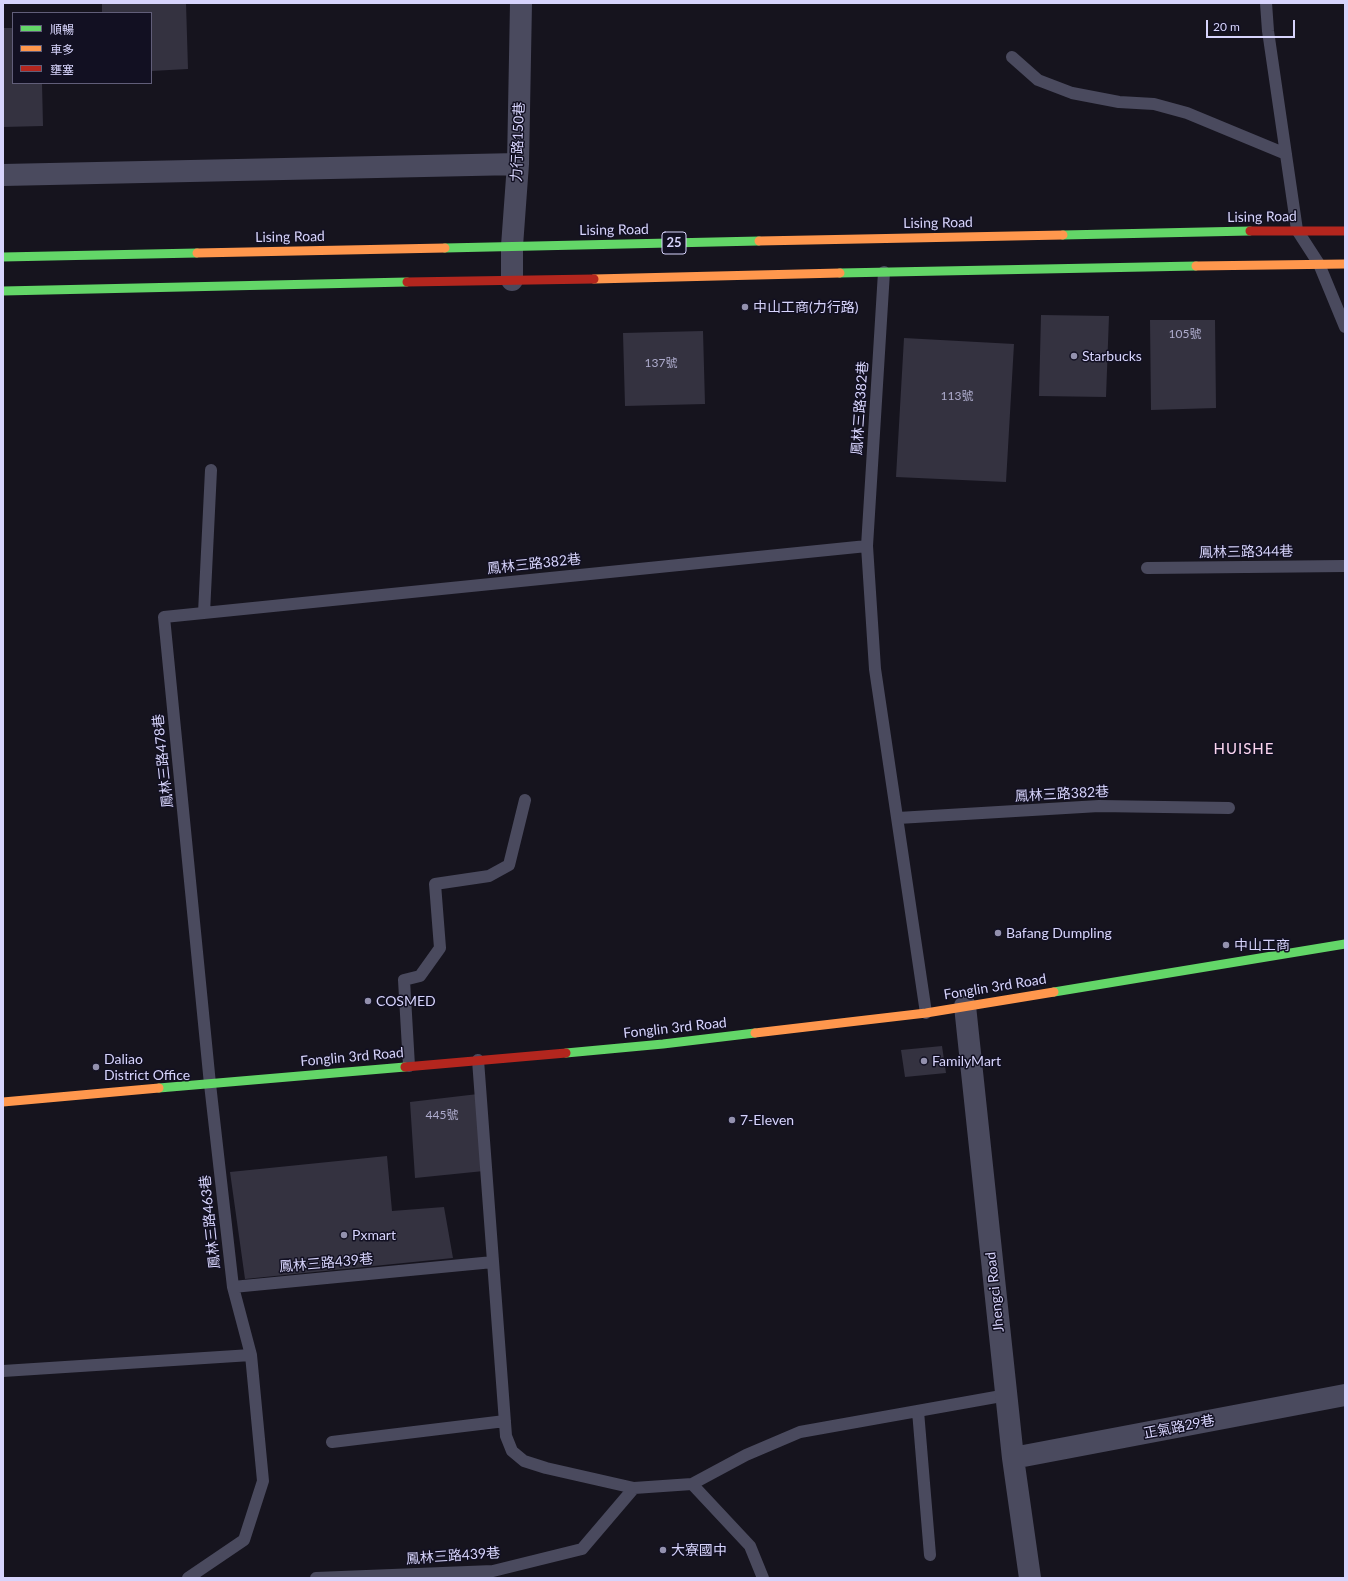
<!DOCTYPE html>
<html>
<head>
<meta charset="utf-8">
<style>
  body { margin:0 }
  #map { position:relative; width:1348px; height:1581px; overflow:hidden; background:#16141e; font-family:Lato,"Noto Sans TC",sans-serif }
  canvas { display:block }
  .frame { position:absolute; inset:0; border:4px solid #d7d4fc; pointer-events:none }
  .legend { position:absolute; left:12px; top:12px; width:140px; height:72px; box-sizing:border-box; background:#121022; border:1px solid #615e79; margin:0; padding:5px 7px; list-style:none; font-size:12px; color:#d7d4fc }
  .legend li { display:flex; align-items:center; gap:8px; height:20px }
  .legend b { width:20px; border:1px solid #615e79 }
  .scale { position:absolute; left:1206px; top:20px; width:89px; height:18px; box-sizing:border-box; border:2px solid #d7d4fc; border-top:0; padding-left:5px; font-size:12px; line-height:14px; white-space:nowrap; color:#d7d4fc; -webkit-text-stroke:3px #121022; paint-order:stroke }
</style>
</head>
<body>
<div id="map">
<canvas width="1348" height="1581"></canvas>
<div class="frame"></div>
<ul class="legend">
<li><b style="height:5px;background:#63d668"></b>順暢</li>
<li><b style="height:5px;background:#ff974d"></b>車多</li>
<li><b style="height:5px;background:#b3261e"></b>壅塞</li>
</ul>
<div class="scale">20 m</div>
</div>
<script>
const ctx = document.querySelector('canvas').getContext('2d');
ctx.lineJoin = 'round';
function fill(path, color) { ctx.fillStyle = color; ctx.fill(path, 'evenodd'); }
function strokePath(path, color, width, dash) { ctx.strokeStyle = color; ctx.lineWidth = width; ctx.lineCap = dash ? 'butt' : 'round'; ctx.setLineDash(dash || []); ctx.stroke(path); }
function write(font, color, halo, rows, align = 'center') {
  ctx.font = font + ' Lato,"Noto Sans TC",sans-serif'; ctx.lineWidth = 3; ctx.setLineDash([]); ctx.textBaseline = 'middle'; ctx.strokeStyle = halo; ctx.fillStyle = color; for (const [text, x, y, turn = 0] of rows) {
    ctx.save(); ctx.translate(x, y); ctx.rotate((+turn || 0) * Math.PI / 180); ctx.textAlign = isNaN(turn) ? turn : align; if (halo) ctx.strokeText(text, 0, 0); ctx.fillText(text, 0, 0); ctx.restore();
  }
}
fill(new Path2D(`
  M 102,3 L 186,3 L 188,69 L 151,71 L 151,13 L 102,13 Z
  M 3,28 L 13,28 L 13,83 L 42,83 L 43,126 L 3,127 Z
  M 1041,315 L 1109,316 L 1106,397 L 1039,396 Z
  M 1150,320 L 1215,320 L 1216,408 L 1151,410 Z
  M 703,331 L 705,404 L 625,406 L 623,333 Z
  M 904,338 L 1014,344 L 1006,482 L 896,477 Z
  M 942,1046 L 946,1073 L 905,1077 L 901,1050 Z
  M 478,1094 L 484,1171 L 415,1178 L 410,1102 Z
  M 387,1156 L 392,1211 L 444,1207 L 453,1258 L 245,1279 L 230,1172 Z`), '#343240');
strokePath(new Path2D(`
  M 1266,3 L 1268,31 L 1297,230 L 1319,264 L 1345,327
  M 1012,57 L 1038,80 L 1072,93 L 1119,102 L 1154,104 L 1187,113 L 1286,154
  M 884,272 L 867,546 L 875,669 L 926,1013
  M 1147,568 L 1345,566
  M 204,613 L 211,470
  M 898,818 L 1099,806 L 1229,808
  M 478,1060 L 506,1436 L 512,1451 L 524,1461 L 546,1468 L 634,1488
  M 409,1066 L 404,980 L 420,976 L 440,948 L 435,884 L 489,876 L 509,865 L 525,800
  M 233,1287 L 493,1262
  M 3,1371 L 251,1355
  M 918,1411 L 930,1555
  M 332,1442 L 505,1421
  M 692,1484 L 746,1455 L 800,1432 L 1007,1395
  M 188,1578 L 244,1540 L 263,1481 L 251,1355 L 233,1287 L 210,1084 L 164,617 L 867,546
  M 316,1578 L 493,1571 L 582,1549 L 634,1488 L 692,1484 L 750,1546 L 763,1578`), '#4a4a5e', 12);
strokePath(new Path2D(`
  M 3,175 L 518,164
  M 512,280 L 512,246 L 518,164 L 521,3
  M 965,1006 L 1013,1458 L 1030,1578
  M 1013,1458 L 1345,1395`), '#4a4a5e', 22);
strokePath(new Path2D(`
  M 1063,235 L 1250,231
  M 445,248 L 759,241
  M 3,257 L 197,253
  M 840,273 L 1196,266
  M 3,291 L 407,282
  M 1054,992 L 1345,944
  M 566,1053 L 663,1044 L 755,1033
  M 159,1088 L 405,1067`), '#63d668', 9);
strokePath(new Path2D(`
  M 759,241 L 1063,235
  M 197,253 L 445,248
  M 1196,266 L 1345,264
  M 594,279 L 840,273
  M 755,1033 L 926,1013 L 1054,992
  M 3,1102 L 159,1088`), '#ff974d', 9);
strokePath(new Path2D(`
  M 1250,231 L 1345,231
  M 407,282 L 594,279
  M 405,1067 L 566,1053`), '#b3261e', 9);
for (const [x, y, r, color] of [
  [745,307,4,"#9391ae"],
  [1074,356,4,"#9391ae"],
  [998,933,4,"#9391ae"],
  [1226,945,4,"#9391ae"],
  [368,1001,4,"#9391ae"],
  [924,1061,4,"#9391ae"],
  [96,1067,4,"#9391ae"],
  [732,1120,4,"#9391ae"],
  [344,1235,4,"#9391ae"],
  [663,1550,4,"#9391ae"]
]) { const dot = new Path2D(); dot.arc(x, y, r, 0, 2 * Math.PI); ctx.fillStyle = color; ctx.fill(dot); strokePath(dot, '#121022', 1.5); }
write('12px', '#aeaccd', null, [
  ["105號",1185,334],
  ["137號",661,363],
  ["113號",957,396],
  ["445號",442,1115]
]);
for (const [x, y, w] of [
  [674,243,24]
]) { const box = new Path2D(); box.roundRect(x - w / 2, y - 11, w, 22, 3); ctx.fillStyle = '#121022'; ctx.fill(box); strokePath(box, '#d7d4fc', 1); }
write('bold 13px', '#d7d4fc', null, [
  ["25",674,243]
]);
write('14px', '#d7d4fc', '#121022', [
  ["力行路150巷",518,142,-88],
  ["Lising Road",1262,217,-1],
  ["Lising Road",938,223,-1],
  ["Lising Road",614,230,-1],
  ["Lising Road",290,237,-1],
  ["鳳林三路382巷",860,408,-86],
  ["鳳林三路344巷",1246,552,-1],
  ["鳳林三路382巷",534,564,-6],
  ["鳳林三路478巷",163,761,-96],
  ["鳳林三路382巷",1062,794,-3],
  ["Fonglin 3rd Road",995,987,-9],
  ["Fonglin 3rd Road",675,1028,-6],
  ["Fonglin 3rd Road",352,1057,-5],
  ["鳳林三路463巷",210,1222,-96],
  ["鳳林三路439巷",326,1263,-5],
  ["Jhengci Road",995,1292,-96],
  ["正氣路29巷",1179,1427,-11],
  ["鳳林三路439巷",453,1556,-4]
]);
write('14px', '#d7d4fc', '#121022', [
  ["中山工商(力行路)",753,307],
  ["Starbucks",1082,356],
  ["Bafang Dumpling",1006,933],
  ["中山工商",1234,945],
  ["COSMED",376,1001],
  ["Daliao",104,1059],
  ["District Office",104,1075],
  ["FamilyMart",932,1061],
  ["7-Eleven",740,1120],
  ["Pxmart",352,1235],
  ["大寮國中",671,1550]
], 'left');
ctx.letterSpacing = '1px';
write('15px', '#fcd6f0', '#121022', [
  ["HUISHE",1244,749]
]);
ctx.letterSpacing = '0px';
</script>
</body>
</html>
